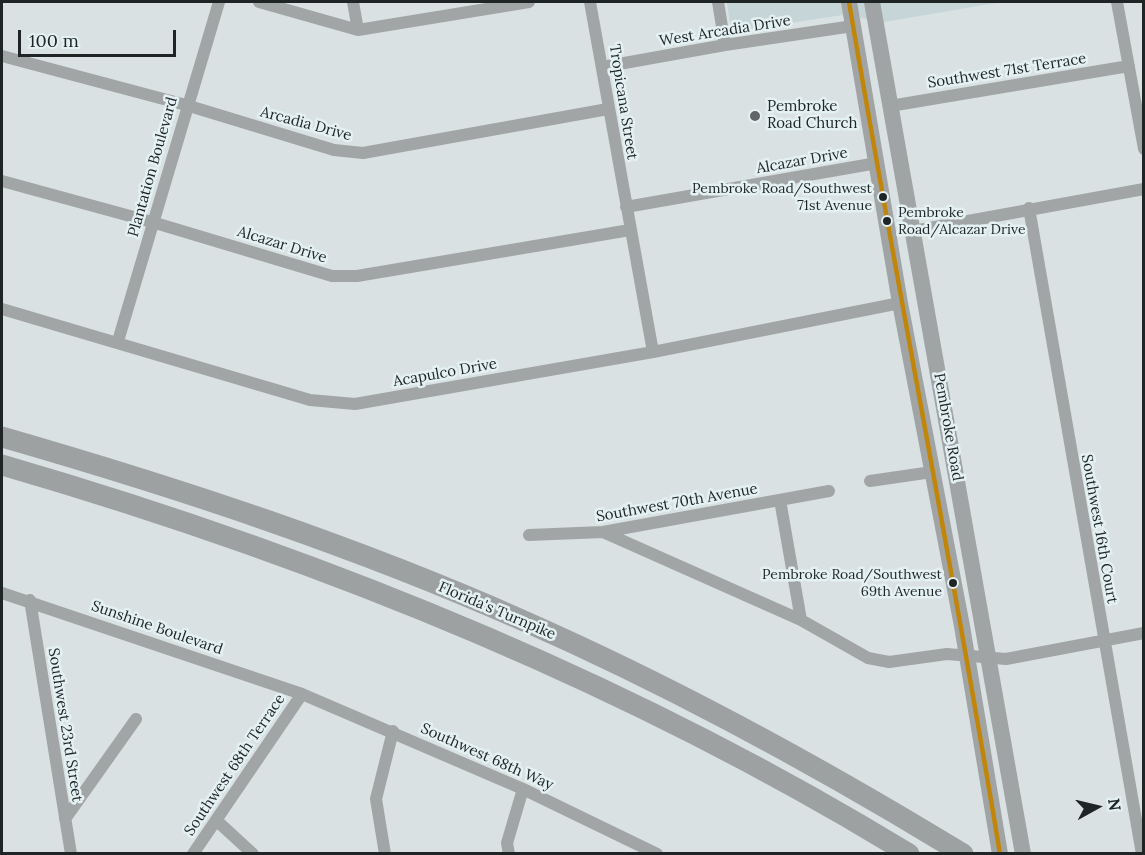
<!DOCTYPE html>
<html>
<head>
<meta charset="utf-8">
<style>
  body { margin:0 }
  #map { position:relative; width:1145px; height:855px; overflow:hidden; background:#dae1e2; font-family:Lora,serif }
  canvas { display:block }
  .frame { position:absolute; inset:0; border:3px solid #1f2425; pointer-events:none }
  .north { position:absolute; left:1067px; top:777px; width:60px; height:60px; -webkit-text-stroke:4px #e4f1f3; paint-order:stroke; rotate:82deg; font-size:16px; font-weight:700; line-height:24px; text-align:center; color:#1f2425 }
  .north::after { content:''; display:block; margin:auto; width:21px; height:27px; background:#1f2425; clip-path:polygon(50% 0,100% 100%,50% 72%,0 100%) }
  .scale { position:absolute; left:18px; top:30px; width:158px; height:27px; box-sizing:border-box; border:3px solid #1f2425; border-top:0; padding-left:8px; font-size:18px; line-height:21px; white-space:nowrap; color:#1f2425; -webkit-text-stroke:4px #e4f1f3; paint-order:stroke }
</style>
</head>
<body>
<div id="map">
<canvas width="1145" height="855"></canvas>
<div class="frame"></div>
<div class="north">N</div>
<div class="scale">100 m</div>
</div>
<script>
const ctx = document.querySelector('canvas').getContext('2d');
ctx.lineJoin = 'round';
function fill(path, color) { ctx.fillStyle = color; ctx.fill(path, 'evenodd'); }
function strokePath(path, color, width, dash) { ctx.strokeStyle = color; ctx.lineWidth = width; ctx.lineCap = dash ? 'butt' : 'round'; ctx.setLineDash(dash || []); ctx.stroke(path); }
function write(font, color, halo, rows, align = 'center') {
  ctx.font = font + ' Lora,serif'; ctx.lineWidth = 5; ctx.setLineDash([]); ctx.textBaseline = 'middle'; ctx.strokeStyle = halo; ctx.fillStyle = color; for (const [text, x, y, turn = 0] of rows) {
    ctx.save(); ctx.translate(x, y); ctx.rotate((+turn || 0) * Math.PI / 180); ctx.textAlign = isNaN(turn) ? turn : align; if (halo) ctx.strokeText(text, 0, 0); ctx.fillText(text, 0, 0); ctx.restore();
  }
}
fill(new Path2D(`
  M 727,2 L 1002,2 L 884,22 L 843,15 L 731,32 Z`), '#c6d6d8');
strokePath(new Path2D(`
  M 259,2 L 358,30 L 529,2
  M 353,2 L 358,30
  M 590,2 L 653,352
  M 718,2 L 725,45
  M 1117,2 L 1144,149
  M 2,56 L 186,105 L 334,150 L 363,153 L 608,109
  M 602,67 L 725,45 L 853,26
  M 890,106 L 1129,66
  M 2,181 L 152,222 L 332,276 L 357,276 L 630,230
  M 626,207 L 877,163
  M 1029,208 L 1142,854
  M 913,231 L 1144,189
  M 2,309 L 310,400 L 355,404 L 653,352 L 900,303
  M 118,341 L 219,2
  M 870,481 L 932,472
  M 780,500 L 801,620
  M 603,532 L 801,620 L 868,658 L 889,662 L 947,654 L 1006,659 L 1144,633
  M 529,535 L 603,532 L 829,491
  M 2,593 L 302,694 L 523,789 L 657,854
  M 30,600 L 71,854
  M 65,819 L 136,719
  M 216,820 L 253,854
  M 193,854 L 302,694
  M 385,854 L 376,799 L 393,731
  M 509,854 L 507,843 L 523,789`), '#a2a5a5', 12);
strokePath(new Path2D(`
  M 849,2 L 900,303 L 962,626 L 1000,854
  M 872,2 L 1023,854`), '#a0a4a5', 16);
strokePath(new Path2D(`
  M 2,437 C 179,488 355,546 524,621 C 676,688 822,768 963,854
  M 2,465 C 319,557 626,681 909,854`), '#9ea1a2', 21);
strokePath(new Path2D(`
  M 849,2 C 897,286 953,569 1000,854`), '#c18609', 4.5);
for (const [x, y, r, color] of [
  [755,116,6,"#606667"],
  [883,197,5,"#1f2425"],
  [887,221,5,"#1f2425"],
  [953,583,5,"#1f2425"]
]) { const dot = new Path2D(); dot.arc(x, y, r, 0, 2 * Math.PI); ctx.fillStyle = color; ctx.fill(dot); strokePath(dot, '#e4f1f3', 2); }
write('14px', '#1f2425', '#e4f1f3', [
  ["Pembroke Road/Southwest",872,189],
  ["71st Avenue",872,206],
  ["Pembroke",898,213,"left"],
  ["Road/Alcazar Drive",898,230,"left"],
  ["Pembroke Road/Southwest",942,575],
  ["69th Avenue",942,592]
], 'right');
write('15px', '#1f2425', '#e4f1f3', [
  ["West Arcadia Drive",725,31,-9],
  ["Southwest 71st Terrace",1007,71,-9],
  ["Tropicana Street",623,102,81],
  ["Arcadia Drive",306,124,15],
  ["Alcazar Drive",802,161,-10],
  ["Plantation Boulevard",153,167,-74],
  ["Alcazar Drive",282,245,17],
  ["Acapulco Drive",445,373,-10],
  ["Pembroke Road",948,427,80],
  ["Southwest 70th Avenue",677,503,-10],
  ["Southwest 16th Court",1099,529,80],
  ["Florida's Turnpike",497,611,23],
  ["Sunshine Boulevard",157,628,19],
  ["Southwest 23rd Street",65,725,81],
  ["Southwest 68th Way",487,757,24],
  ["Southwest 68th Terrace",235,765,-56]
]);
write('15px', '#1f2425', '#e4f1f3', [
  ["Pembroke",767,107],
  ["Road Church",767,124]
], 'left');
</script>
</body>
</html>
